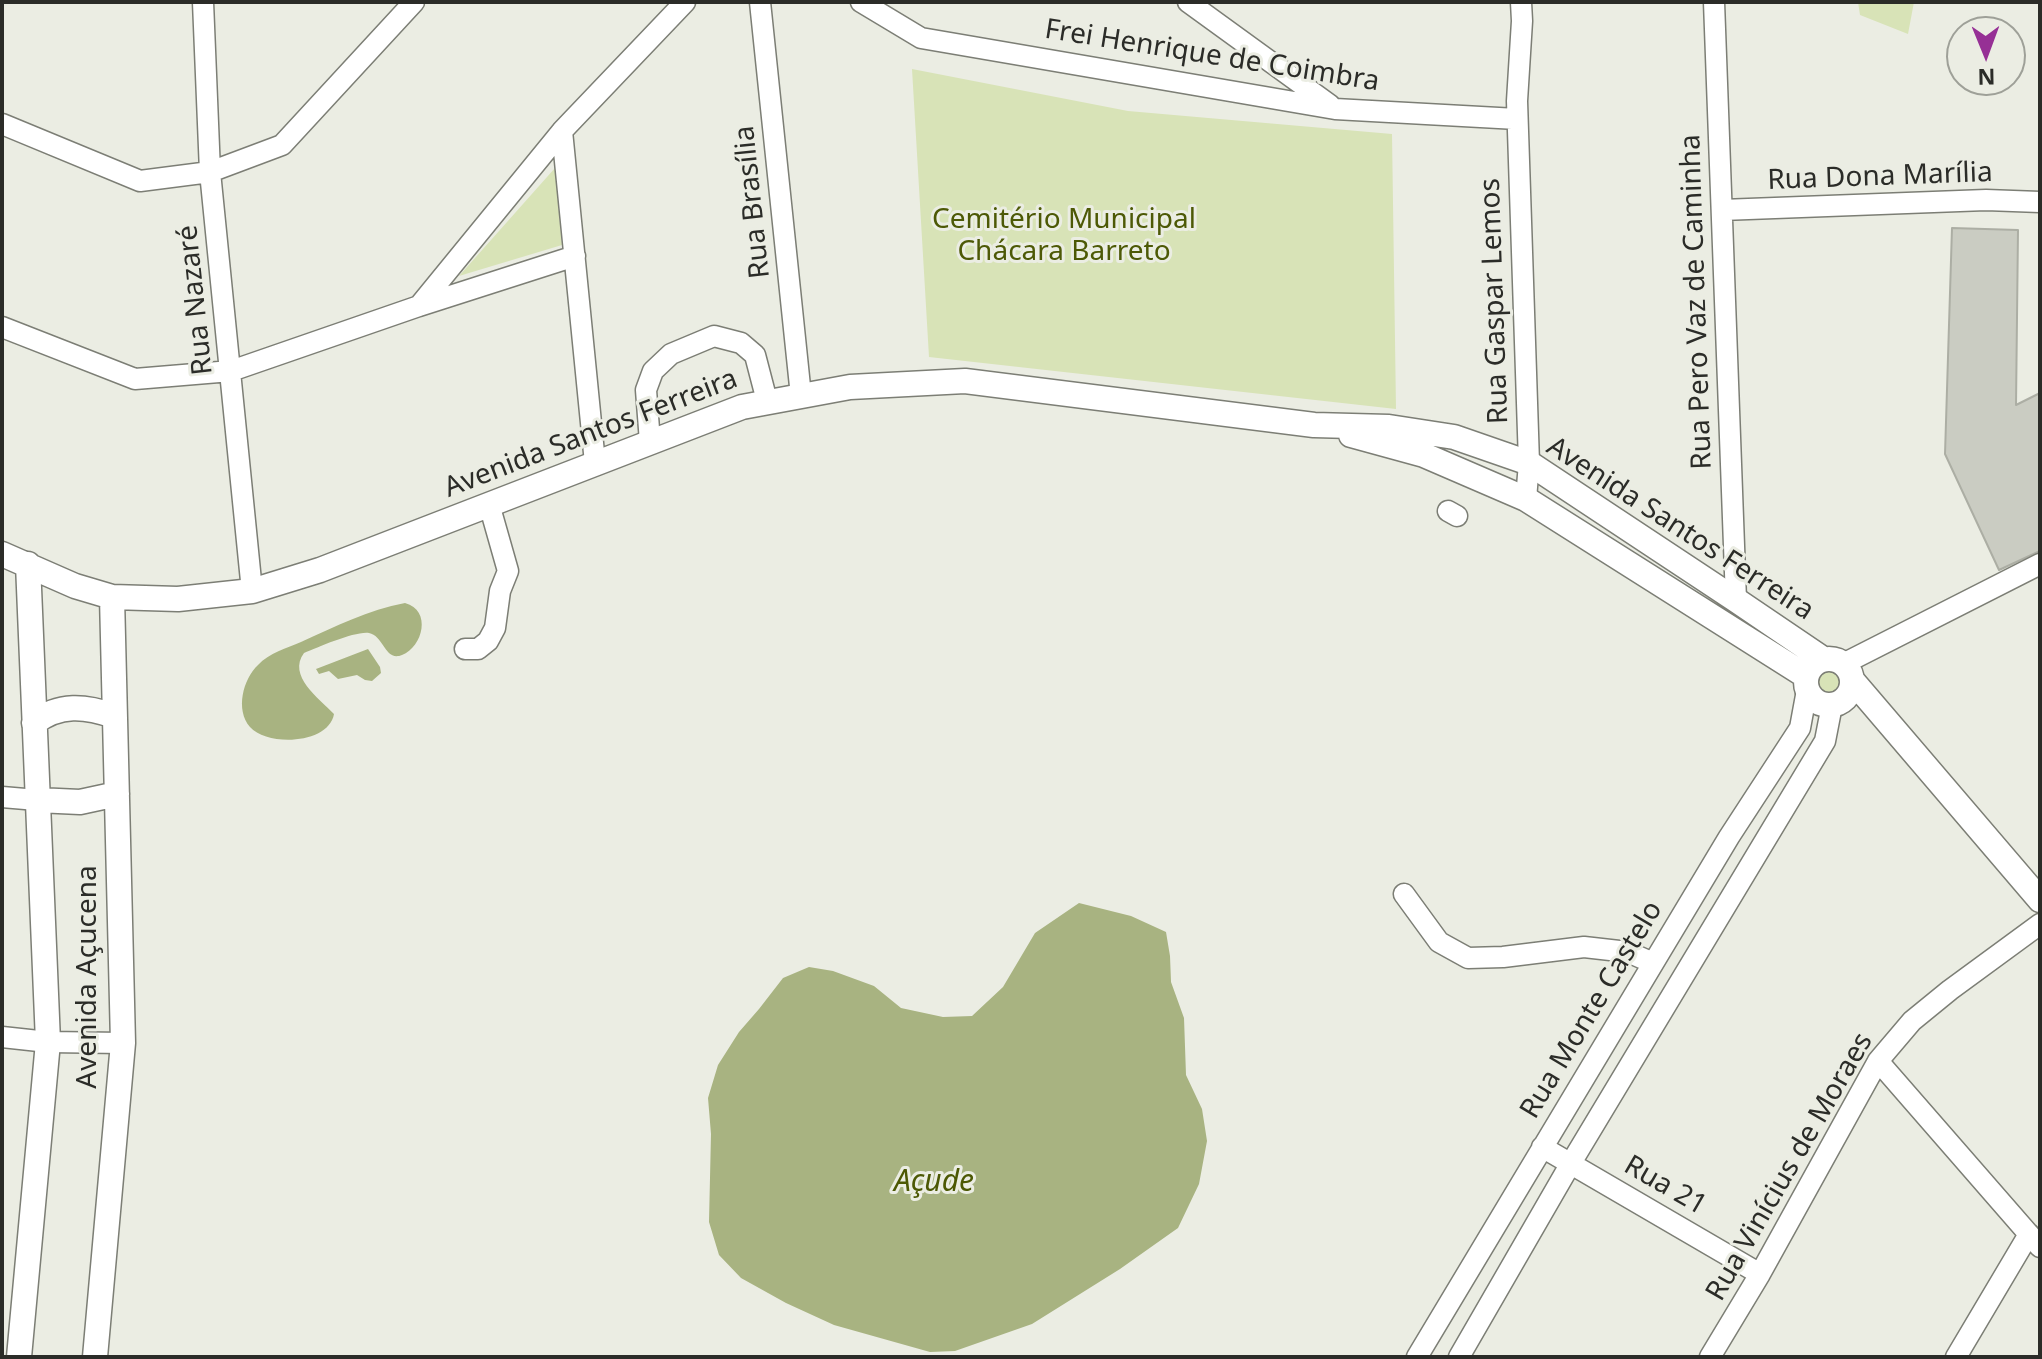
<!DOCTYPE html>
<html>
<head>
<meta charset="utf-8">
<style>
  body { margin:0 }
  #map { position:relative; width:2042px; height:1359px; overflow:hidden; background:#ebede3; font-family:"Noto Sans",sans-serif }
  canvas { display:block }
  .frame { position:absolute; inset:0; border:4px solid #2b2c28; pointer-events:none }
  .north { position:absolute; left:1946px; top:16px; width:80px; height:80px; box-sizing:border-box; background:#ebede3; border:2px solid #9ea098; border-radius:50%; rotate:179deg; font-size:22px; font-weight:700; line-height:32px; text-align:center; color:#2b2c28 }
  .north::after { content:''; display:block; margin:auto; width:28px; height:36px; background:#963095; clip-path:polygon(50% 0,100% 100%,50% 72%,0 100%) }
</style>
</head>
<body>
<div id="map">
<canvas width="2042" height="1359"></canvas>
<div class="frame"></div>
<div class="north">N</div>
</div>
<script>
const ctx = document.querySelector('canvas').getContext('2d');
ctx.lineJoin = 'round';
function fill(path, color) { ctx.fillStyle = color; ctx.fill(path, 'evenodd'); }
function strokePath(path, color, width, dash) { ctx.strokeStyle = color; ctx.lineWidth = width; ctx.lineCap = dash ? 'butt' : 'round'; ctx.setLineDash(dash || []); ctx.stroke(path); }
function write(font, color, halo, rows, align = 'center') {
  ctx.font = font + ' "Noto Sans",sans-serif'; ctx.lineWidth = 6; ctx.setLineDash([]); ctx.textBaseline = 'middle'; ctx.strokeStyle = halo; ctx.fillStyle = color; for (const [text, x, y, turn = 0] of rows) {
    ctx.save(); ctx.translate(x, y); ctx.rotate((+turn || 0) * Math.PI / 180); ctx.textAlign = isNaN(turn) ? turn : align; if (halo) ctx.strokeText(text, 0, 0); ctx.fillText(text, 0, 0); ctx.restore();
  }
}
fill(new Path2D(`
  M 1858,2 L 1914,2 L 1908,34 L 1860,15 Z
  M 912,69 L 1128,111 L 1392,134 L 1396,409 L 929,357 Z
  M 555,168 L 562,245 L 459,276 Z
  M1813 681a14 14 0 1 1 28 0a14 14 0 1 1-28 0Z`), '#d8e3b7');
fill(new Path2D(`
  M 405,603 C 432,610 423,647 402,655 C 385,662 384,636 369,633 C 355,631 319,647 304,653 C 287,676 319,698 334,714 C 329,744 268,747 250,727 C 235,710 243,679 258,665 C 269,653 287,648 301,642 C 336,626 368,610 405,603 Z
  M 368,649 L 380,667 L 381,673 L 372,681 L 365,680 L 357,675 L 338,679 L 329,671 L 319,674 L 316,669 Z
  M 1079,903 L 1131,916 L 1166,932 L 1170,956 L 1171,982 L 1184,1018 L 1186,1075 L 1202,1109 L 1207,1141 L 1199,1184 L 1178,1228 L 1120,1269 L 1032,1324 L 955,1351 L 930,1352 L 834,1325 L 786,1303 L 741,1278 L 719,1255 L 709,1222 L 711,1134 L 708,1098 L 718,1065 L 739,1032 L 759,1009 L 783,978 L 809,967 L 833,971 L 874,986 L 901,1008 L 943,1017 L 972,1016 L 1003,987 L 1035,933 Z`), '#a8b381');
const building = new Path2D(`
  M 1952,228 L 2018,230 L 2016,405 L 2040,393 L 2040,551 L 1999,570 L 1945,454 Z`);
fill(building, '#caccc2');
strokePath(building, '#acaea4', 2);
const minor = new Path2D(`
  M 203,2 L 210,172 L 252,591
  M 760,2 L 801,396
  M 861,2 L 921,38 L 1335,109 L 1517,119
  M 1188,2 L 1330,105
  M 1521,2 L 1522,21 L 1517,101 L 1529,463 L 1526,499
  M 1714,2 L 1736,600
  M 2,124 L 140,181 L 210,172 L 282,145 L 414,2
  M 562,131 L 595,463
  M 1722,210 L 1986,200 L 2040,202
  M 419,306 L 575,256
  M 2,327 L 135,379 L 231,371 L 419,306 L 562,131 L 685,2
  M 650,442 L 646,390 L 653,371 L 671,354 L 714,336 L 741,343 L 755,355 L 767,401
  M 1448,511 L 1457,516
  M 465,649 L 478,649 L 488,641 L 495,628 L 500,591 L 508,571 L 489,504
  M 1843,664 L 2040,564
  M 2,797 L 37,800
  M 1404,894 L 1439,942 L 1468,958 L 1503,957 L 1584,947 L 1628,952 L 1653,963
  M 2,1037 L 48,1042 L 123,1043
  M 1878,1061 L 2040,1247
  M 1542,1147 L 1760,1274
  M 1417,1357 L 1729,837 L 1800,728 L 1807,690
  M 1459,1357 L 1571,1163 L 1825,741 L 1832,705
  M 1710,1357 L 1760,1274 L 1878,1061 L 1912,1021 L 1950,990 L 2040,924
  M 1956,1357 L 2029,1234`);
const major = new Path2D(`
  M 1351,435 L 1424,455 L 1526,499 L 1806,676
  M 2,554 L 75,586 L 112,597 L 178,599 L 252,591 L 320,570 L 742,407 L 850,387 L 965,381 L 1314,425 L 1389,427 L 1454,437 L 1529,463 L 1736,600 L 1823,659
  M1806 682a23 23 0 1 1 46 0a23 23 0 1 1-46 0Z
  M 1852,680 L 2040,900
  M 34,723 C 59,703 86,706 114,716
  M 37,800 L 80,802 L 117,794
  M 19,1357 L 48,1042 L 28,564
  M 95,1357 L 123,1043 L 112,597`);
strokePath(minor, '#7c7e75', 23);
strokePath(major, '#7c7e75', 27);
strokePath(minor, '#fff', 20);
strokePath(major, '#fff', 24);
write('28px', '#2b2c28', '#ebede3', [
  ["Frei Henrique de Coimbra",1212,56,9],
  ["Rua Dona Marília",1880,177,-2],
  ["Rua Brasília",753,202,-96],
  ["Rua Nazaré",196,300,-96],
  ["Rua Gaspar Lemos",1495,301,-92],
  ["Rua Pero Vaz de Caminha",1697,302,-92],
  ["Avenida Santos Ferreira",591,434,-21],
  ["Avenida Santos Ferreira",1680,529,33],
  ["Avenida Açucena",88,977,-90],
  ["Rua Monte Castelo",1592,1010,-59],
  ["Rua Vinícius de Moraes",1790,1167,-60],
  ["Rua 21",1665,1186,30]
]);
write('28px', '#4d5906', '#ebede3', [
  ["Cemitério Municipal",1064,220],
  ["Chácara Barreto",1064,252]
]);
write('italic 30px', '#4c5804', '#ebede3', [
  ["Açude",934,1182]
]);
</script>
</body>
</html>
